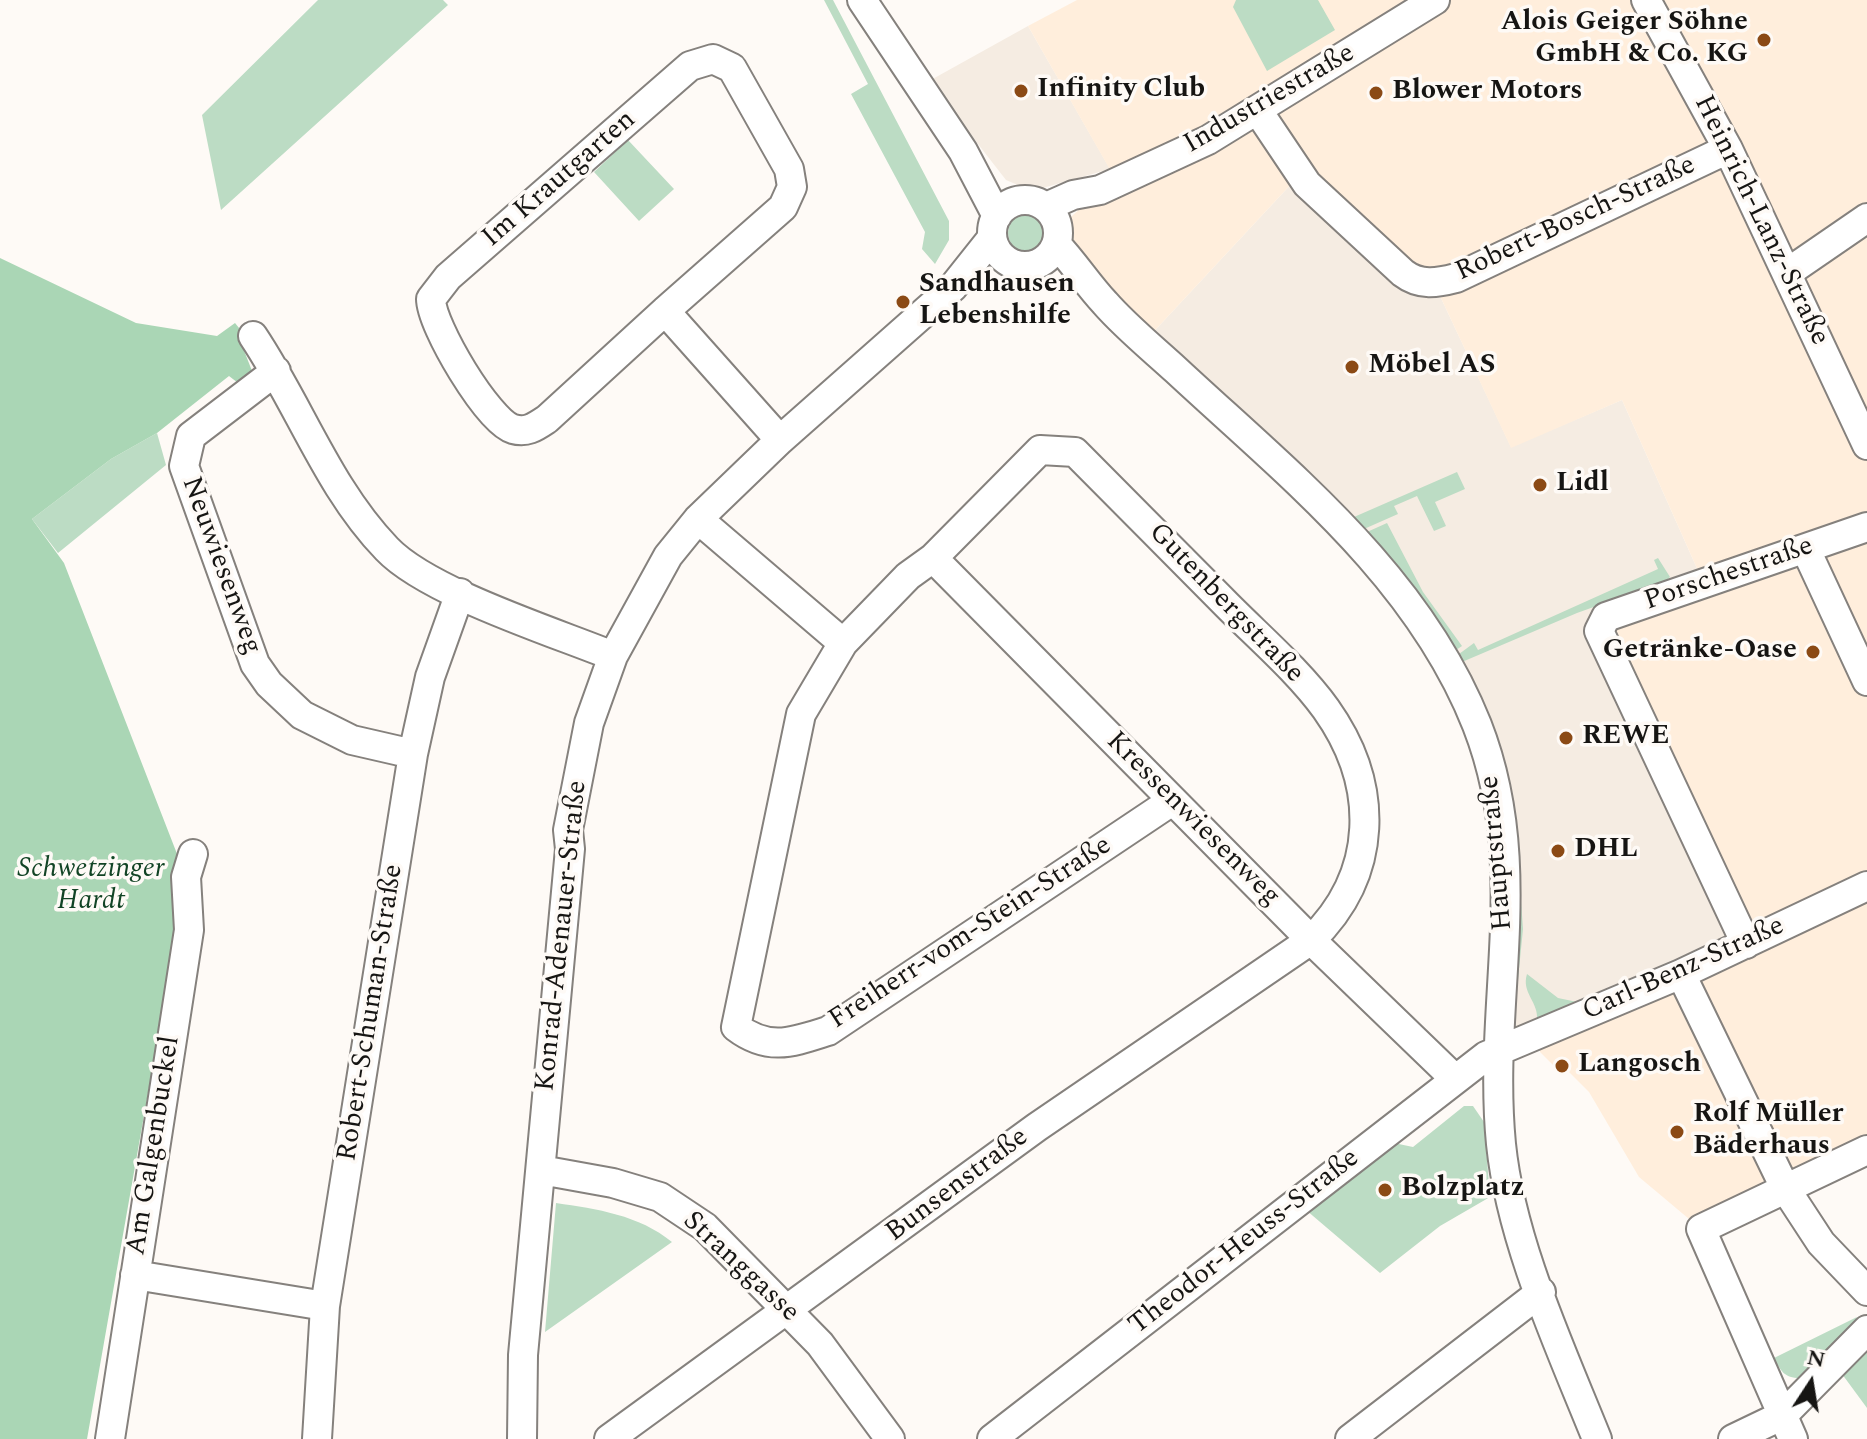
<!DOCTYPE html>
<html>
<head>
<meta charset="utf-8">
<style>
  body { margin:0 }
  #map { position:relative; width:1867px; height:1439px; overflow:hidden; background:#fefaf6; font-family:Spectral,serif }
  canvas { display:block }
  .north { position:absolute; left:1771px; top:1343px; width:80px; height:80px; -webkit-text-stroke:6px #fefaf6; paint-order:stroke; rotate:12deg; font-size:22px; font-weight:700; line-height:32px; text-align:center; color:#161513 }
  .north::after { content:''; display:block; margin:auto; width:28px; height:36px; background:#161513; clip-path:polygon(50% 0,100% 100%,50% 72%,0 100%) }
</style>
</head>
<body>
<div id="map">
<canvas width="1867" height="1439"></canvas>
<div class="north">N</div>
</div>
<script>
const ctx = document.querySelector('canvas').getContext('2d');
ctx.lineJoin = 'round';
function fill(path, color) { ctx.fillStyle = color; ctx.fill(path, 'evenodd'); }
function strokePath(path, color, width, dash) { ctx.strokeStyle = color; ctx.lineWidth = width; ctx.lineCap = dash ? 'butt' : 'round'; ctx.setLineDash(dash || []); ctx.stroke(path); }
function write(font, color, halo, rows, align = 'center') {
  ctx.font = font + ' Spectral,serif'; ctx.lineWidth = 7; ctx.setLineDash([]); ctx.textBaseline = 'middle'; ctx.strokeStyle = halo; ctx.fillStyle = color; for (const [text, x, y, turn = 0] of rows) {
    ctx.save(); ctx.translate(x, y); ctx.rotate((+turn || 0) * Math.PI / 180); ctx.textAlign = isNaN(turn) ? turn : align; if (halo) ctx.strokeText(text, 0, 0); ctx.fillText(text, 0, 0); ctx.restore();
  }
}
fill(new Path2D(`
  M 1028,26 L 1110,169 L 1032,191 L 1006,180 L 929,81 Z
  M 1294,181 L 1440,296 L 1511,447 L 1622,400 L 1699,573 L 1740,942 L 1499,1049 L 1508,932 L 1484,757 L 1431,635 L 1145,341 Z`), '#f5ece2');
fill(new Path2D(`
  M 1077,0 L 1867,0 L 1867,1150 L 1701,1229 L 1639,1177 L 1589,1092 L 1566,1069 L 1560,1072 L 1540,1052 L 1539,1029 L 1740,942 L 1599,631 L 1699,573 L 1622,400 L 1511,448 L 1440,296 L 1412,289 L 1294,181 L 1145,341 L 1057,245 L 1058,229 L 1100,190 L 1117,182 L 1028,26 Z`), '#ffeedc');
fill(new Path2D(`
  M 318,0 L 443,0 L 448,5 L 221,210 L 202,115 Z
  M 824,0 L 833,0 L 949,221 L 949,240 L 935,264 L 922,249 L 925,232 L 851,94 L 868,84 Z
  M 1236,0 L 1318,0 L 1335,30 L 1267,71 L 1233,7 Z
  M 628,140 L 674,189 L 639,221 L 594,172 Z
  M1008 233a19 19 0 1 1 38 0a19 19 0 1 1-38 0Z
  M 157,433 L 166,465 L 58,553 L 32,519 L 111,459 Z
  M 1457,472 L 1465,489 L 1435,502 L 1446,526 L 1434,531 L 1417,496 L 1394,506 L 1398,514 L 1364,529 L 1354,517 Z
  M 1387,523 L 1423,592 L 1462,646 L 1456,650 L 1426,602 L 1367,532 Z
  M 1658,558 L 1670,577 L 1666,581 L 1577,613 L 1462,662 L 1459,654 L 1474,643 L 1478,650 L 1658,569 L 1654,560 Z
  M 1516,833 L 1523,929 L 1518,979 L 1514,978 Z
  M 1527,974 L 1558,998 L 1582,1003 L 1537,1020 C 1539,1002 1521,993 1527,974 Z
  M 1464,1106 L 1473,1106 L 1484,1122 L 1490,1197 L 1440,1226 L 1380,1273 L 1306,1210 L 1394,1143 L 1413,1147 Z
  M 556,1203 C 597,1209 639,1215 672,1242 L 545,1332 Z
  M 1857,1317 L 1849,1331 L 1800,1378 C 1784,1378 1781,1371 1774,1358 Z
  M 1867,1349 L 1867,1408 L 1842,1374 Z`), '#bcdcc4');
fill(new Path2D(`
  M 0,258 L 136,323 L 217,336 L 235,323 L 248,339 L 243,348 L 254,376 L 242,386 L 229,376 L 157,433 L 111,459 L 32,519 L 64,563 L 186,877 L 87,1439 L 0,1439 Z`), '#aad6b5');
const minor = new Path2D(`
  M 862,0 L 963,151 L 997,216
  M 1646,0 L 1728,149 L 1867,445
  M 1258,111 L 1307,184 L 1403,273 C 1420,286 1437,283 1456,278 L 1728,149
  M992 233a33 33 0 1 1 66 0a33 33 0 1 1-66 0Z
  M 1046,207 L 1073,195 L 1100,190 L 1208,140 L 1435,0
  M 1057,245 C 1074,263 1088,285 1105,303 C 1126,327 1152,348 1176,370 C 1290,476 1418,576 1477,725 C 1533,868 1487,1000 1501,1144 C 1511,1242 1560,1347 1597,1439
  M 1787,273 L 1867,218
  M 665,311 L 547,419 C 535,427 527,433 513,429 C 488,421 431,326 431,299 L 448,277 L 690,66 L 713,59 L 732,68 L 789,169 L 792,187 L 783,207 L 665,311 L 780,440
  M 253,336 C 300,406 328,488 387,549 C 428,592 554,632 613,656
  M 276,371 L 191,436 L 184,466 L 255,664 L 269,684 L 302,715 L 352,740 L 413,754
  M 698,519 L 843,643 L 801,714 L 736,1027 C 769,1052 793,1042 828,1031 L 1172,801
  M 1806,550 L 1867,681
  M 933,558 L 1311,940 L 1454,1078
  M 1746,944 L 1599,631 L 1606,617 L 1867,527
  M 1681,974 L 1785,1188 L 1821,1243 L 1867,1291
  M 541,1170 L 613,1183 L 660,1197 L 705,1227 L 820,1344 L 890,1439
  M 135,1275 L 325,1306
  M 110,1439 L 189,930 L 186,877 L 193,854
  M 317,1439 L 325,1306 L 413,754 L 430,677 L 460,593
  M 522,1439 L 523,1355 L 570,849 L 568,830 L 589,723 L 613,656 L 668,556 L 698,519 L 780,440 L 953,287 L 992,238
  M 609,1439 L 1037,1127 L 1311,940 C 1379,874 1380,785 1326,709 C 1297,669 1255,634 1221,599 C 1172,550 1124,501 1075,452 L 1040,450 L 933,558 L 908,576 L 843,643
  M 992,1439 L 1486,1056 L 1681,974 L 1867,886
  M 1350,1439 L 1541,1292
  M 1733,1439 L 1783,1415 L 1867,1330
  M 1793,1439 L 1701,1229 L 1867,1150`);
strokePath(minor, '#85817d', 32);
strokePath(minor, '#fff', 28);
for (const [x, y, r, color] of [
  [1764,40,8,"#8b4a15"],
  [1021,91,8,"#8b4a15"],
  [1376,93,8,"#8b4a15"],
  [903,302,8,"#8b4a15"],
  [1352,367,8,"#8b4a15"],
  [1540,485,8,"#8b4a15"],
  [1813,652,8,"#8b4a15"],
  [1566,738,8,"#8b4a15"],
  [1558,851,8,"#8b4a15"],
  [1562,1066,8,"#8b4a15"],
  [1677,1132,8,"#8b4a15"],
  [1385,1190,8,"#8b4a15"]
]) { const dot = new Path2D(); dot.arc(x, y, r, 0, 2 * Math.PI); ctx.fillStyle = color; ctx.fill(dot); strokePath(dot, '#fefaf6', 3); }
write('bold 28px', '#161513', '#fefaf6', [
  ["Alois Geiger Söhne",1748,24,"right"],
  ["GmbH & Co. KG",1748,56,"right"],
  ["Infinity Club",1037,91],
  ["Blower Motors",1392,93],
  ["Sandhausen",919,286],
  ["Lebenshilfe",919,318],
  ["Möbel AS",1368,367],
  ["Lidl",1556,485],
  ["Getränke-Oase",1797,652,"right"],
  ["REWE",1582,738],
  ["DHL",1574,851],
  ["Langosch",1578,1066],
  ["Rolf Müller",1693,1116],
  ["Bäderhaus",1693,1148],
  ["Bolzplatz",1401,1190]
], 'left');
write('28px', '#161513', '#fefaf6', [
  ["Industriestraße",1270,100,-30],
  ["Im Krautgarten",560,180,-41],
  ["Robert-Bosch-Straße",1576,220,-25],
  ["Heinrich-Lanz-Straße",1760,221,64],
  ["Neuwiesenweg",220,566,70],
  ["Porschestraße",1729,575,-19],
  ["Gutenbergstraße",1225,604,46],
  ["Kressenwiesenweg",1192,820,45],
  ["Hauptstraße",1498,853,-95],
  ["Freiherr-vom-Stein-Straße",971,934,-33],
  ["Konrad-Adenauer-Straße",563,936,-84],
  ["Carl-Benz-Straße",1684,970,-24],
  ["Robert-Schuman-Straße",372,1013,-81],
  ["Am Galgenbuckel",155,1146,-81],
  ["Bunsenstraße",958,1186,-37],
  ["Theodor-Heuss-Straße",1245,1243,-38],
  ["Stranggasse",740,1268,43]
]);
write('italic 28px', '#124425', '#fefaf6', [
  ["Schwetzinger",91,871],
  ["Hardt",91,903]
]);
</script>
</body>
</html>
